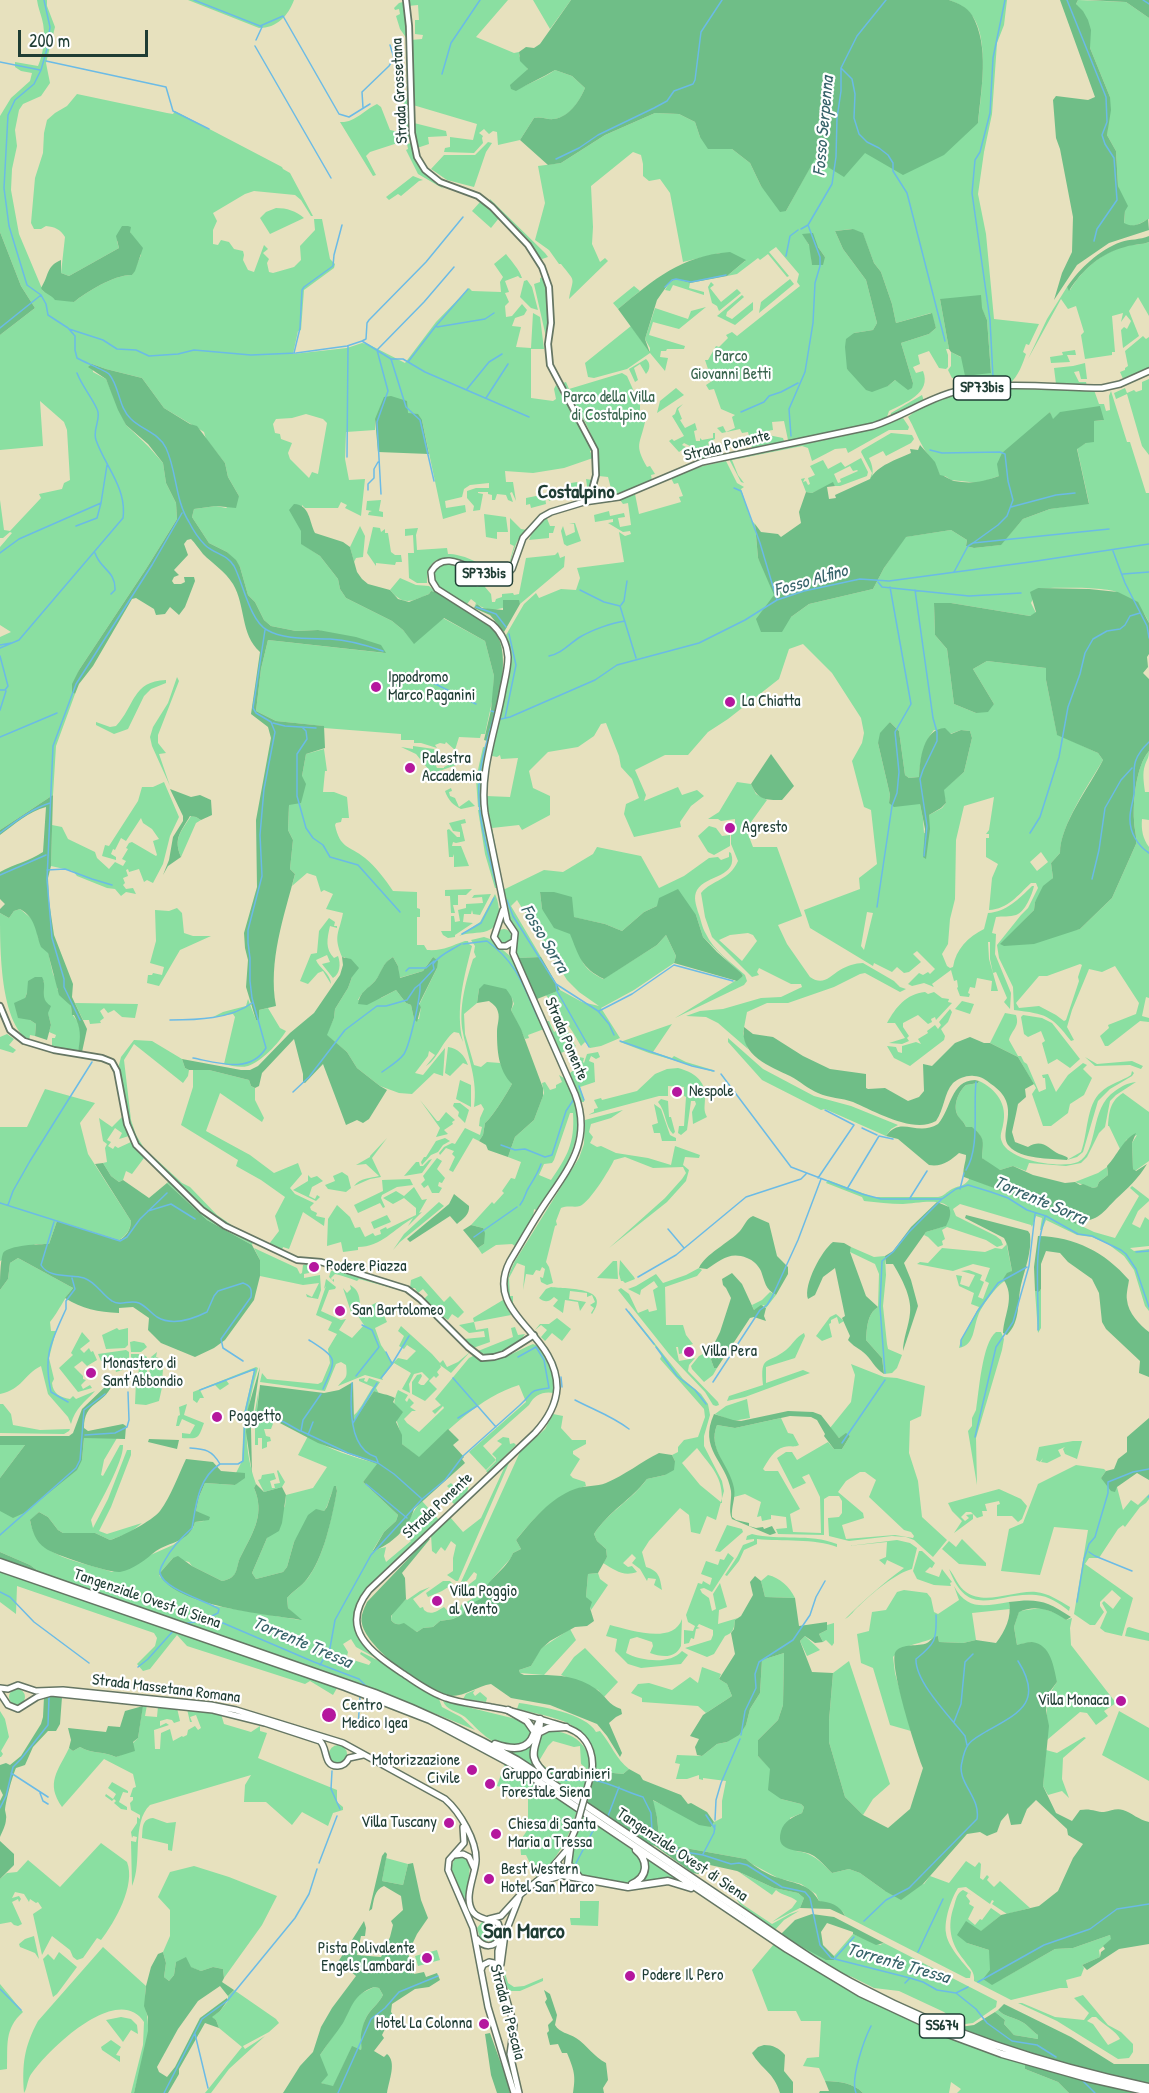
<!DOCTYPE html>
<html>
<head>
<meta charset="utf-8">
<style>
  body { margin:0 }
  #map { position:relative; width:1149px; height:2093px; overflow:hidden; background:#e7e1be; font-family:"Patrick Hand",sans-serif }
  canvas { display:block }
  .scale { position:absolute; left:18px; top:30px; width:130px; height:27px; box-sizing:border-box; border:3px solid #1f3d34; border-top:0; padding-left:8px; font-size:18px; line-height:21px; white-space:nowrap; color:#1f3d34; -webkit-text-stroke:4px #fff; paint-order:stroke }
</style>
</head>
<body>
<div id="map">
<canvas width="1149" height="2093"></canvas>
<div class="scale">200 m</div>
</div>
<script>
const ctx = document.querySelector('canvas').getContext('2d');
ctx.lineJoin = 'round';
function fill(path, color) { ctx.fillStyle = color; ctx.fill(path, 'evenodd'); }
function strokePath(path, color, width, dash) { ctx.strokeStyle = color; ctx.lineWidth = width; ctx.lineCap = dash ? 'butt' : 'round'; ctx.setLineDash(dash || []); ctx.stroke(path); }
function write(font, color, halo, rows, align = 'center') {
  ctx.font = font + ' "Patrick Hand",sans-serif'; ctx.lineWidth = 4.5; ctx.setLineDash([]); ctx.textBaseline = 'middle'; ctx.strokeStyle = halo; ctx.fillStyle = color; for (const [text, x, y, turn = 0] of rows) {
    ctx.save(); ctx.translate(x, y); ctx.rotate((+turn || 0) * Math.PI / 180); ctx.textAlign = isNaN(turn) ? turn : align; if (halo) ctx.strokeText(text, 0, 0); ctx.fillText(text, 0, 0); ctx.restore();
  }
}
fill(new Path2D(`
  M 37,0 L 47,0 L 47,6 L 55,27 L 46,63 L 50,83 L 41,96 L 23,104 L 19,110 L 15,130 L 17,146 L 12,169 L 11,190 L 19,234 L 43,291 L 74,302 C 86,292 116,274 132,275 L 141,255 L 130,232 L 117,241 L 119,248 L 69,276 L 61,273 L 65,237 C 60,229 55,227 46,226 L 41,229 L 34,229 L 31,223 L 35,178 L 43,153 L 44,133 L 47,120 L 55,113 L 67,106 L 77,94 L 167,113 L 173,114 L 175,111 L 282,167 L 283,169 L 290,173 L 313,216 L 311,216 L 301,200 L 295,195 L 254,191 L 245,194 L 213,213 L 217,221 L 213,230 L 213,244 L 218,245 L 221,240 L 229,242 L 234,249 L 243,251 L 244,255 L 243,260 L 248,270 L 254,272 L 264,245 L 268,249 L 263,253 L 269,259 L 267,263 L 269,272 L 273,273 L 294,267 L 301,260 L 300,246 L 315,230 L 314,219 L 322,219 L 330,259 L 335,264 L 334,268 L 304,290 L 301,330 L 298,331 L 293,354 L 347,348 L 362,343 L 368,344 L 405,363 L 436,322 L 469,288 L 472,291 L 501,292 L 500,282 L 503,277 L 494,264 L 506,254 C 512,262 519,269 522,278 L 520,278 L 518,276 L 505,281 L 509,292 L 505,293 L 509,302 L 505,306 L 506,317 L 512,316 L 522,304 L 527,310 L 524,315 L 515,318 L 512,326 L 521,327 L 516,347 L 531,348 L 533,313 L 540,317 L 544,349 L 531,349 L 531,398 L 553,401 L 556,399 L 554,389 L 556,385 C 568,407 585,427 592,450 L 590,451 L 593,458 L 564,468 L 533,473 L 505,471 L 506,482 L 513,482 L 516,501 L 512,492 L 510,493 L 513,502 L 508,500 L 506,495 L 497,494 L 495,500 L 492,500 L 492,495 L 488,494 L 488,492 L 478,492 L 478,493 L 483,494 L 480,510 L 473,511 L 474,506 L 467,498 L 467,491 L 476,488 L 489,488 L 489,483 L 470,485 L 464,489 L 462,497 L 445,501 L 446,508 L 465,505 L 466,512 L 443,519 L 422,420 L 375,419 L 375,430 L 346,432 L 345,459 L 349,480 L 365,479 L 361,516 L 345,508 L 347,505 L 341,502 L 338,508 L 305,508 L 302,505 L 302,544 L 320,556 L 338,579 L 340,589 L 346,598 L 392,621 L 403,630 L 414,643 L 443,618 L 485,641 L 494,676 L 493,697 L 485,734 L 481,734 L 480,738 L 459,737 L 455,750 L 446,742 L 445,744 L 440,743 L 435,745 L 437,748 L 421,743 L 414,743 L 414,740 L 401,740 L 401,734 L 324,728 L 323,726 L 276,721 L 256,711 L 261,669 L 268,640 L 385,653 L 318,630 L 296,631 L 271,626 L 264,620 L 255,602 L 248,595 L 240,567 L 227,552 L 209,543 L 192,517 L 194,509 L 216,506 L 226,508 L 239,496 L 228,477 L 225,463 L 206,439 L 204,432 L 164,408 L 142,378 L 106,369 L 92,364 L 93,372 L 106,379 L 126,425 L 148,446 L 163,463 L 166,483 L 176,503 L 177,519 L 146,569 L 79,670 L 72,692 L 75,694 L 56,746 L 53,795 L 0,830 L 0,637 L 11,632 L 0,625 L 0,547 L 12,533 L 10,532 L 3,538 L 0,538 L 0,500 L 4,530 L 10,531 L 41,498 L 39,494 L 62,489 L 64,483 L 70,480 L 67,430 L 64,422 L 40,401 L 43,446 L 0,450 L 0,335 L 35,308 L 21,286 L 0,232 L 0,116 L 11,98 L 30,81 L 32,73 L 21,71 L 15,67 L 15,62 L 38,66 C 44,53 46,33 42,19 C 40,12 38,7 37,0 ZM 306,414 L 323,419 L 327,423 L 318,474 L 312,472 L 309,478 L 290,459 L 288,453 L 292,443 L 281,439 L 280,434 L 275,433 L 273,424 L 276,419 L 292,418 Z
  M 188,0 L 294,0 C 288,16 277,28 259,28 Z
  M 408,0 L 508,0 L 476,37 L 514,53 L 519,52 L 519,56 L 528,69 L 516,90 C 529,83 542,79 555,70 L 572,76 L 585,88 C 579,102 570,117 554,119 C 547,120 541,116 534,118 L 520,140 L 498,145 L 497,132 L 493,131 L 489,134 L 484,129 L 479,133 L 483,136 L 482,138 L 483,143 L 474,153 L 444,152 L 445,148 L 450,147 L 450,137 L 473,140 L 477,124 L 413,105 L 412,67 L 414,65 L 412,64 L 411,40 L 422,39 L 423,35 L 415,34 L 415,20 L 419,20 L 418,5 L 408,6 Z
  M 533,0 L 571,0 L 550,29 Z
  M 949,0 L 1007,0 L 1004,25 L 997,43 L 992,114 L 984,152 L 978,194 L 986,234 L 994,319 L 1039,324 L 1029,345 L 1026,344 L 1023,352 L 1026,354 C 1023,363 1018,377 1010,383 C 1006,386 967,389 958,390 L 955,378 L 952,378 L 948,370 L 951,366 L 951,352 L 991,373 L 987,320 L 982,309 L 940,299 L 949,349 L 946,349 L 948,355 L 948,367 L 946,369 L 939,368 L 929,351 L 918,355 L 920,364 L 913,367 L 916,373 L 923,371 C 932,393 905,403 889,411 L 886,420 L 879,422 L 794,441 L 788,440 L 784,421 L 772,422 L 773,430 L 767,431 L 768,435 L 783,438 L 784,441 L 752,448 L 748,432 L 742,433 L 740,429 L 722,433 L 717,428 L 723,426 L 726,432 L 735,428 L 732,417 L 735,415 L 721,409 L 714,389 L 709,390 L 706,385 L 712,381 L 705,360 L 708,360 L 716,346 L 719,347 L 728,338 L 726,335 L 732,332 L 737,336 L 800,286 L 797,282 L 799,274 L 776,247 L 769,252 L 789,276 L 787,277 L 768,254 L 760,260 L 758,258 L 737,274 L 727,276 L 745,261 L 720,253 L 683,262 L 670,193 L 660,179 L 649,181 L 643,176 L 643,164 L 641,155 L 633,152 L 591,186 L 593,227 L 592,244 L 600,262 L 605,258 L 608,261 L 569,299 C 573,276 577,284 561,264 L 559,264 L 549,250 L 535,240 L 545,203 L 538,166 L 561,163 L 605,135 L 655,113 L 679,114 L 695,122 L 700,137 L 732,149 L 750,163 L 761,186 L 786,211 L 815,158 L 865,152 L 978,123 C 981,95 991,33 969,12 C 963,6 957,3 949,0 ZM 852,229 L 863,234 L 874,263 L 881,272 L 892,304 L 896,323 L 931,313 L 936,328 L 929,334 L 901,343 L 913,383 L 902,384 L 895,380 L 888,386 L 847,369 L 847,353 L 854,333 L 873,330 L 877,323 L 866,280 L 843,249 L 835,231 ZM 803,234 L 818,247 L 825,257 L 812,265 L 811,249 Z
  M 1078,0 L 1126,2 L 1149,18 L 1149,219 C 1140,223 1133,229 1124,224 L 1125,211 L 1118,186 L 1116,151 L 1107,135 L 1110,97 L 1090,48 L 1090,42 L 1076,4 Z
  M 403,2 L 407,39 L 400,29 L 396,16 L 400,14 L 399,9 L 395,10 L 394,8 L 399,3 Z
  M 404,98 L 407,98 L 410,139 L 370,152 L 366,156 L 376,175 L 373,176 L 340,122 C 355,123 364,110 377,104 L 381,107 L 390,130 L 399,132 C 402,121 404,109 404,98 Z
  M 414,123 L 446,131 L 447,136 L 428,137 L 429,144 L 417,148 Z
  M 488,142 L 492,143 L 486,152 L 474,187 L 447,180 L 431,169 L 444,155 L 475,155 Z
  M 411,143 L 419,167 L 444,189 L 418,174 L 406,150 L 408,149 L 407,144 Z
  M 413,176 L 423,180 L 419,181 L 401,196 L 398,194 L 389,200 L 386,197 Z
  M 479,199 L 505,224 L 499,218 L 491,228 L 472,211 L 480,202 Z
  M 490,199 L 545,253 L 548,257 L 542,259 L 540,257 L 538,257 L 528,242 L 490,202 Z
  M 276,208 C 287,208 296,211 304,218 L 270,234 L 260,218 L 266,212 Z
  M 1149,242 L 1149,316 L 1138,297 L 1129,311 L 1139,336 L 1123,348 L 1121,330 L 1124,327 L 1127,329 L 1131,321 L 1126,315 L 1121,322 L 1123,313 L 1112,316 L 1115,352 L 1112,352 L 1112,355 L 1085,359 L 1081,335 L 1084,332 L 1076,306 L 1068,309 L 1061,299 L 1028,359 L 1047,319 L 1067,287 L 1070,290 C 1082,270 1101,253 1125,246 C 1133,244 1141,245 1149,242 Z
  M 543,277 C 549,294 553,322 546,337 L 534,284 L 540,282 L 540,278 Z
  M 676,279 L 690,283 L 689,288 L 704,292 L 704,295 L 673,285 L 670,291 L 665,290 L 669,283 Z
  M 790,279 L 794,284 L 759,313 L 761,302 Z
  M 527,280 L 532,287 L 538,310 L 531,308 L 520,297 L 524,281 Z
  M 711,282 L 714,285 L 710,288 L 721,302 L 737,289 L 741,293 L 719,311 L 717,306 L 712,303 L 708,287 Z
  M 634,286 L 640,291 L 618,309 L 613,303 Z
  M 742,295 L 744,297 L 727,312 L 726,316 L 732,319 L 753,302 L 753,310 L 735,325 L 717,316 Z
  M 706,307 L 679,329 L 653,322 L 649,335 L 685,346 L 684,349 L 667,349 L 666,351 L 661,351 L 660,357 L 668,358 L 665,371 L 650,353 L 627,369 L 594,378 L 588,377 L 585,363 L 631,326 L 650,352 L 650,348 L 645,339 L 655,308 L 688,319 L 691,311 Z
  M 1143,336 L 1146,339 L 1149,337 L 1149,368 L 1124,381 L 1120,372 L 1125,370 L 1125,368 L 1128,366 L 1125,351 Z
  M 1075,350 L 1076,355 L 1067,355 L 1070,362 L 1051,363 L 1050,357 L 1063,355 L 1062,352 Z
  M 646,359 C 651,363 650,370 646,374 L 640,364 L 634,368 L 638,380 L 635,382 L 629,369 Z
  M 1085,363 L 1087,379 L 1081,379 L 1079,371 L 1074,372 L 1079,382 L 1086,382 L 1087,386 L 1056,384 L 1054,368 L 1073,366 Z
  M 622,373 L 627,376 L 640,405 L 640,416 L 645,422 C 640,445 634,444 647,467 L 650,466 L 655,474 L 651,475 L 652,480 L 613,496 L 608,477 L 599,476 C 600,438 580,415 563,383 L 566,382 L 569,389 Z
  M 1149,379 L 1149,455 L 1142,446 L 1127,394 L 1116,399 L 1114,393 L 1125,388 L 1127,393 L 1134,390 L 1136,392 L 1142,390 L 1142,382 Z
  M 676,388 L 684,395 L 657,413 L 660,401 Z
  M 1013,389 L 1094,390 L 1099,404 L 1104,404 L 1106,411 L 1110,410 L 1109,396 L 1111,391 L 1127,442 L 1130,442 L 1146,493 L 1149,493 L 1149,623 C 1145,611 1131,599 1119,593 C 1106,586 1055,588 1038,588 L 1031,603 L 1036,613 L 1030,616 L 951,603 L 934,604 L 935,635 L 947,649 L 954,704 L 976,713 L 994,704 L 973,669 L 987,661 L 1046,668 L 1046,680 L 1057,734 L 1098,753 L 1103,760 C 1089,784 1060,826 1060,853 L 1051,863 L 1053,878 L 1035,902 L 1034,910 L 1001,944 L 1080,929 L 1112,898 L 1136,844 C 1137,835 1134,829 1134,820 C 1133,801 1136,766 1149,751 C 1149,758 1147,759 1145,765 C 1142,773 1144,784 1145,792 L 1149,792 L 1149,820 L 1142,819 C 1141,830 1143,839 1149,847 L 1149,998 L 1146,997 L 1142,1016 L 1149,1018 L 1149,1022 L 1140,1021 L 1108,1046 L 1105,1046 L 1100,1036 L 1109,1028 L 1108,1025 L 1136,1014 L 1139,1003 L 1115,966 L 1102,972 L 1089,969 L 1072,1010 L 1067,1027 L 1074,1040 L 1071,1041 C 1051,1015 1046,1014 1014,1010 L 1013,987 L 999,958 L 997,945 L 1021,915 L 1028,908 L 1038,888 L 1036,883 L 1031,883 C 1018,895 1008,909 989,910 L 992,878 L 998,864 L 986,857 L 986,838 L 989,838 L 989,834 L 986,834 L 989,830 L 994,797 L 964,806 L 956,840 L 955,899 L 950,919 L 948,944 L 942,954 L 947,966 L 950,968 L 953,967 C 956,949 968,937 984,929 L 988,913 C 1006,912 1019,899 1032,886 L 1034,886 C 1032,895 1025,912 1016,915 C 1010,917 1002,916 996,917 L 992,933 L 996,934 L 995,954 L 1011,993 L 1010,1009 L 1004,1002 L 1007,998 L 996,972 L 993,973 L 990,959 L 990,942 L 988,942 L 989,959 L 998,991 L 991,991 L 992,981 L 977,978 L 975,988 L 970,987 L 968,993 L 970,994 L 969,997 L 960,996 L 957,988 L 958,987 L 957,980 L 954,981 L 951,970 L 932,984 L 934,987 L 924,983 L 912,986 L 908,984 L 919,973 L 923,975 L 928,972 L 930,974 L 935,969 L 917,951 L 913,954 L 921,962 L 909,972 L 904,973 L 897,967 L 892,972 L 874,963 L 873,966 L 810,928 L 804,910 L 860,889 L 859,878 L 877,864 L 871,810 L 864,807 L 852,761 L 862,743 L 864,733 L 861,718 L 832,673 L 803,644 L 789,649 L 779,679 L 728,719 L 708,732 L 688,755 L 665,755 L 635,770 L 646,795 L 644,801 L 678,787 L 682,795 L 697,790 L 704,796 L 691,806 L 680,822 L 681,827 L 634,837 L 624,814 L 626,804 L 639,798 L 632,779 L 621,767 L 619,756 L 606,723 L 601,724 L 594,736 L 578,747 L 548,752 L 529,771 L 533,788 L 550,796 L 550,815 L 522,830 L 519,825 L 492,828 L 502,883 L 487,811 L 486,796 L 510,797 L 518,758 L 501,759 L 500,755 L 497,757 L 492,756 L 511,662 L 506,635 L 524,604 L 536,593 L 539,598 L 561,589 L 576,590 L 580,578 L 577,568 L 624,562 L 619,532 L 625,536 L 631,534 L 630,531 L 623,532 L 608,523 L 613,522 L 613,519 L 595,522 L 594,515 L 609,511 L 610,516 L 624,513 L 625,517 L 618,518 L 620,527 L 631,525 L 628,503 L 623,504 L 620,500 L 635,494 L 639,514 L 681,502 L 679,497 L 683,496 L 678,483 L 674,484 L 671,478 L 703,466 L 726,461 L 737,483 L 744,487 L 741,489 L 751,520 L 755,524 L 758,558 L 791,617 L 809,604 L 873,589 L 884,568 L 905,537 L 951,530 L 967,540 L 966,546 L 974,548 L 1000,545 L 1023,519 L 1050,509 L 1089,503 L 1077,448 L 1086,443 L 1094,421 L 1104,420 L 1052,419 L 1050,412 L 999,476 L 979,483 L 951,480 L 945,476 L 940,476 C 936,464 929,457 923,447 C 917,437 914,427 908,417 C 936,393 978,391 1013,389 ZM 890,722 L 899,731 L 905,775 L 909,778 L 919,777 C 920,761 923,743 934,730 L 950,734 L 961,730 L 970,731 L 972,738 L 964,772 L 943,790 L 946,803 L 942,808 L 929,815 L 929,834 L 924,833 L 923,819 L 920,804 L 889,803 L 890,795 L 878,743 ZM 1041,852 L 1048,862 L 1037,871 L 1030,862 ZM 867,912 L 873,913 L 864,950 L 861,946 ZM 1080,964 L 1082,965 L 1078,977 L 1079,981 L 1066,1020 L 1064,1021 L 1056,1015 L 1039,1006 L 1019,1008 L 1016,1003 L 1039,976 L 1047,976 Z
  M 922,395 L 924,401 L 890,418 L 891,413 Z
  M 683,404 L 678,409 L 682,419 L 680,420 L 685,428 L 695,423 L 697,430 L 694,431 L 696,441 L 700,441 L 700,438 L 702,440 L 713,438 L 713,433 L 715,433 L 715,439 L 708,442 L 709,446 L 696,449 L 697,456 L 710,453 L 711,456 L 697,460 L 693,450 L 695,449 L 694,445 L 690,446 L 684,443 L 682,445 L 686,447 L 679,452 L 669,441 L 672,439 L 674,441 L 684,436 L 672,416 L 675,414 L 677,408 Z
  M 903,418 L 909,427 L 908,430 L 889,430 L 848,453 L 846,448 L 835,449 L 812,461 L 808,448 L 802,446 L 732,460 L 738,475 L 744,483 L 806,464 L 744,483 L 741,482 L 730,461 L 730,460 L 853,434 Z
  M 891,433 L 912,435 L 914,439 L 911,443 L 886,456 L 883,451 L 869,458 C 872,464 875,474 870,479 L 872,473 L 861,452 L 862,450 Z
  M 861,458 L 868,472 L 867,476 L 840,486 L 835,486 L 833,483 L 812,493 L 806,492 L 801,479 L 805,478 L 803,482 L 806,481 L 808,485 L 810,484 L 808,478 L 815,475 L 810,466 L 823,460 L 828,469 L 841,462 L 845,467 ZM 850,466 L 853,471 L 857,470 L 858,471 L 840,479 L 841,482 L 838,483 L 834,474 Z
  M 586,479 L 592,480 C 590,488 588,496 580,500 L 578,494 L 568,494 L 565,484 L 577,482 L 579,489 L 585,493 L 587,486 Z
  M 551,493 L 553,499 L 549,501 L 548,496 L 545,497 L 546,504 L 531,508 L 530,504 L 526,505 L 526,498 Z
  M 381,500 L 379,511 L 383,512 L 383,517 L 368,515 L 369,512 L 372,511 L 366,510 L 367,501 Z
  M 484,514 L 506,517 L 508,532 L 497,532 L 497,539 L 486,537 Z
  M 546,516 L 550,526 L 555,526 L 553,533 L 549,533 L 549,538 L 529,540 L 533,530 Z
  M 510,518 L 521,529 L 527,530 C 522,535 517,540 515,547 C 510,559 512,570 498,575 L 508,568 L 514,546 L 510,544 Z
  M 575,523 L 581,541 L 567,546 L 564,544 L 561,531 L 563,526 L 566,536 L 575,532 L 574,524 L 569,524 Z
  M 360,526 L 365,536 L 363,557 L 356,558 L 354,562 L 350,547 Z
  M 373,527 L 380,528 L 381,532 L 385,529 L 385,533 L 388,533 L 391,552 L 395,555 L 401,555 L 402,562 L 396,562 L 395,565 L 376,563 L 376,566 L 367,553 Z
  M 418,528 L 416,535 L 417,550 L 447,548 L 448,554 C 461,554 482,562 490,573 C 468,561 426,542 427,583 L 417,583 L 409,578 L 408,553 L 414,553 L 413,535 L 405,536 L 405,529 Z
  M 558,552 L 560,558 L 565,556 L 564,567 L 520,604 L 518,600 C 506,608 490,615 477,604 L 474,608 L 476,603 L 471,599 L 467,604 C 453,597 412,576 447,563 L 465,570 L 470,569 L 473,571 L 469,583 L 478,587 L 483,578 L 488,581 L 485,587 L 491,594 L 492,602 L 495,602 L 496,599 L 502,597 L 502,594 L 513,593 L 514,595 L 519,594 L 526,558 L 555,555 Z
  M 400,578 L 416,585 L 429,586 L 436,592 L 431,591 L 429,594 C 412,601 404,607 390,590 Z
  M 177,677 L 179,681 L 158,735 L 158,743 L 166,753 L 159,754 L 170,786 L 152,746 L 150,737 L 153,727 L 168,703 Z
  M 166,680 L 166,683 L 151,689 L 144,696 L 128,729 L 114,734 L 96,725 L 96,722 L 110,727 L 116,726 C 135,706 132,681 166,680 Z
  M 413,746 L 434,749 L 435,753 L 427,755 L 430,760 L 433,759 L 437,768 L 444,768 L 444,767 L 450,764 L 449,761 L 457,758 L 459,764 L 434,773 L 433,775 L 416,754 L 401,747 L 413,749 Z
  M 483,747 L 488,748 L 482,779 L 481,807 L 478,807 L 476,779 Z
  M 324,749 L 327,771 L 325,771 L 323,792 L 334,792 L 347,797 L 349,818 L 342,818 L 341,822 L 336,823 L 335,825 C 340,849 349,845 365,858 C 376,867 385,879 393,891 L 417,892 L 417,908 L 420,909 L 420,917 L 417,917 L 417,945 L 424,945 L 427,950 C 444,951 450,946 465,941 L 468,941 L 469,944 L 472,946 C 464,977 455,1010 463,1042 L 459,1033 L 454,1032 C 442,1041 438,1059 426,1066 L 435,1055 L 429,1051 L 428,1056 L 415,1073 L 423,1075 L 445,1048 L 443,1076 L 434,1073 L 412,1094 L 399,1093 L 380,1086 L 357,1068 L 347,1052 L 326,1035 L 334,1018 L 335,1009 L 348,988 L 352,977 L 345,957 L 342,957 C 333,935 339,934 343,913 L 326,909 L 333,894 L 324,890 L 321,892 L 316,876 L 307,873 L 292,886 L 295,874 L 290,869 L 293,840 L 288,830 L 289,805 L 302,776 L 306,754 ZM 393,957 L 398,966 L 399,978 L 423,971 L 433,957 L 437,968 L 419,1005 L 421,1007 L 419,1019 L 414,1019 L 411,1005 L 406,1003 L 396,990 L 381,998 L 358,1000 C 363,990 368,989 375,981 C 382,973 382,963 393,957 Z
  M 164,782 L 179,817 L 170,836 L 163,864 L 153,883 L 147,880 L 144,882 L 139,869 L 129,872 L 128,869 L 126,870 L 128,876 L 123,878 L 125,883 L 123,885 L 126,889 L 133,888 L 136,894 L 126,892 L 121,896 L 115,889 L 107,888 L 77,876 L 73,871 L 51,866 L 52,825 L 62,827 L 68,839 L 95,852 L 97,858 L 109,869 L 115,862 L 123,866 L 126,861 L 122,859 L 128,849 L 126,848 L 129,843 L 132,842 L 156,856 L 157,855 L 153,841 L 159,839 L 152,829 L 143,823 L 141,818 L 126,841 L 121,838 L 115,850 L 113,849 L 111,854 L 116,857 L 116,860 L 102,856 L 105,845 L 109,846 L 138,801 L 142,787 L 153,787 Z
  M 737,782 L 751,784 L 756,794 L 767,800 L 746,829 L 753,847 L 777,847 L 802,916 L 778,925 L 787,944 L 810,977 C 823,986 829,977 840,970 C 847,966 855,963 863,963 L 894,981 L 900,987 L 906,989 L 900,992 L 865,973 L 860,974 L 834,987 L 788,1003 L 767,1003 L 747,1012 L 743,1033 L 748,1049 L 718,1023 L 706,1017 L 686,1016 L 700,1011 L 723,1009 L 761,998 L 781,997 L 802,987 L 801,984 L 791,984 L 759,968 L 757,972 L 759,975 L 752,977 L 712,937 L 705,917 L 701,893 C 713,879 729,881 738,861 L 731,844 L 731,834 L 735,833 L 735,819 L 721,821 L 718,819 L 708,819 L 719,812 ZM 748,933 L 753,935 L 757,941 L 742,961 L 719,940 L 730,935 Z
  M 451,788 L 452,791 L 449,792 L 450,796 L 455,798 L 459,807 L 469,800 L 475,806 L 461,809 C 453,805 448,800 445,791 Z
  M 478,810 L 481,810 L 497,888 L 495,888 L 485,854 Z
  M 191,816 L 196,817 L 201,820 L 196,823 L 181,857 C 173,838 181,832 191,816 Z
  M 465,819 L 466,823 L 461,824 L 465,841 L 456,843 L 453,842 L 452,846 L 461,846 L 469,866 L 454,867 L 454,854 L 453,857 L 449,857 L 447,830 L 449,829 L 457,837 L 460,837 L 460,832 L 453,831 L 449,823 Z
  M 709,826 L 716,828 L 722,836 L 730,835 L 730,846 L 714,855 L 708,852 L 698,836 Z
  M 597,847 L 641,856 L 659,888 L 684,876 L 709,858 L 718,857 L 721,860 L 729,857 L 729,852 L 731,853 C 739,877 706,875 697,890 C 693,897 696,905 698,912 C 701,919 702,928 706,934 C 713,950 732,963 745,975 L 747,981 L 744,985 L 675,1018 L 743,976 L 703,937 L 696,915 L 657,906 L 644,912 L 622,931 L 605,924 L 573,917 L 540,892 L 542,909 C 551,916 564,925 571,934 C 585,956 574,964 603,979 L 657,945 L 666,935 L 676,956 L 674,963 L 634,990 L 601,1008 L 620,1038 L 601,1046 L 590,1048 L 585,1042 L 581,1046 C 574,1034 567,1019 554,1014 L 558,1012 L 546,995 L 560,990 L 582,1002 L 599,1006 L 579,992 L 567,980 L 517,900 L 511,906 L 541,957 L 518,958 L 515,945 L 518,933 L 510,920 L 503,890 L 544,870 L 563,872 L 593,854 Z
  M 472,889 L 466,895 L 458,895 L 458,905 L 453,905 L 455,913 L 451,913 L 450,896 L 445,896 L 445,890 Z
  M 491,894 L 480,915 L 473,914 L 472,910 L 471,914 L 464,914 L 463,922 L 473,923 L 455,935 L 455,937 L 448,938 L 443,935 L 441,931 L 451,931 L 451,916 L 454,916 L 455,922 L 460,921 L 458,910 L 466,908 L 466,904 L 483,903 L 482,897 L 472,898 L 474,895 Z
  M 495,894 C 500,905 503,925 487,931 C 478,934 468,932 459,936 L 480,922 Z
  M 177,908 L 182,913 L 184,933 L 193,936 L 211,936 L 180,950 L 159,986 L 147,983 L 148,975 L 152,975 L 153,973 L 162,975 L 164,967 L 150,963 L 156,941 L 155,910 L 169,911 Z
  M 20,909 L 32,919 L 37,928 L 38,938 L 48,952 L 53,974 L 57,982 L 57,989 L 71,1006 L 72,1014 L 78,1022 L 82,1036 L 78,1051 L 52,1047 L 52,1038 L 55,1038 L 56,1035 L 49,1032 L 51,1025 L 43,995 L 44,981 L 27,993 L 25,998 L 30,1020 L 36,1024 L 35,1036 L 30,1035 L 29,1041 C 0,1022 0,950 0,913 L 9,918 L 14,911 Z
  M 329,918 L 335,922 L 334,926 L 337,926 L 337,928 L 330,926 C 327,939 325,949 334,958 L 338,956 C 341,964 340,974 333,978 L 322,964 L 330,962 L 327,955 L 316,960 C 319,968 331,974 331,984 L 323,971 L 318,973 L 308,984 L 300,981 L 311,954 L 317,953 L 319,931 Z
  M497 936a7 7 0 1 1 14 0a7 7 0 1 1-14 0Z
  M 484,937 L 490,939 L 510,956 L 520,973 L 544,1029 L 528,1035 L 529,1038 L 525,1039 L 511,1010 L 514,1004 L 512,998 L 479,989 L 477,1003 L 464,1014 L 465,1034 L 474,1065 L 481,1067 L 487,1062 L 500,1063 L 512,1084 C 507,1093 492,1118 485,1123 L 483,1135 L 479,1141 L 473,1138 L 453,1172 L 449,1170 L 455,1157 L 452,1154 L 454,1151 L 446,1148 L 440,1155 L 439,1153 L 444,1147 L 452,1143 L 455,1144 L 465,1128 L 480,1135 L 482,1127 L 479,1126 L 480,1118 L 484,1109 L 481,1104 L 474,1107 C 478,1080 468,1058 463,1033 C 458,1009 466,981 473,959 L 476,957 L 474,952 L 475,946 L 471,940 Z
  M 925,992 L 928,994 L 934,992 L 942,998 L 949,999 L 948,1002 L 952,1003 L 936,1020 L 935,1017 L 931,1019 L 932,1022 L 928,1024 L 918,1015 L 903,1023 L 903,1027 L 909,1036 L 907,1038 L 909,1041 L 902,1044 L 889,1043 L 905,1038 L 895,1023 L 887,1023 C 896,1007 906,994 925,992 Z
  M 248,999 L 256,1020 L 259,1010 L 268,1008 L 280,1028 L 286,1031 C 279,1043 261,1062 248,1066 C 240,1068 232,1066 224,1064 L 235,1017 L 233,1014 L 213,1017 L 223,1012 L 246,1006 Z
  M 962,1001 L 974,1004 L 970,1014 L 955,1009 Z
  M 75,1003 L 138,1004 L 135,1018 L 122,1017 L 114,1010 L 108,1013 L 104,1008 L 100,1011 L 104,1018 L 100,1021 L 101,1023 L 90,1024 L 89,1020 L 83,1020 Z
  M 950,1009 L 952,1012 L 948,1022 L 941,1029 L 945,1036 L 944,1040 L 910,1066 L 894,1058 L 887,1046 L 896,1047 L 898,1052 L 902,1053 L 902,1046 L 916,1042 L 921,1044 L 918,1039 L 928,1033 L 927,1031 L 935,1025 L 938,1029 L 941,1025 L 939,1022 Z
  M 1005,1013 L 1016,1015 C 1020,1027 1012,1029 1009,1040 L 1018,1056 L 1021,1056 L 1024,1062 L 1027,1064 L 1039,1092 L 1046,1089 L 1045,1078 L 1043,1078 L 1042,1075 L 1048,1074 L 1056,1092 L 1068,1075 L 1083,1063 L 1087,1065 L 1083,1069 L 1092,1078 L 1084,1095 L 1070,1104 L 1068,1113 L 1051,1126 L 1043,1126 L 1032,1094 L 1036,1088 L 1018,1057 L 990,1043 Z
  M 1023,1015 L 1042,1018 L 1052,1023 L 1080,1059 L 1070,1068 L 1057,1059 L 1048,1064 L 1042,1043 L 1045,1041 L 1041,1031 L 1028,1037 L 1024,1034 L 1021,1017 Z
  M 552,1019 C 567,1020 569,1038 576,1046 L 561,1053 L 547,1021 L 549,1021 L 554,1032 L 562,1028 L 559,1023 Z
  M 672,1024 L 653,1052 L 672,1058 L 674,1056 L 686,1062 L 713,1070 L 714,1072 L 649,1053 L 620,1042 Z
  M 7,1034 L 14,1039 L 9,1045 L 16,1050 L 13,1053 L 0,1049 L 0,1037 Z
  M 728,1038 L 763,1069 L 814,1096 L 851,1106 L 898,1125 L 891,1129 L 886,1136 L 825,1109 L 821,1110 L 762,1080 L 728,1042 Z
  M 134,1040 L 152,1041 L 182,1059 L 185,1068 L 189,1070 L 188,1076 L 183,1083 L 134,1044 L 124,1060 L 131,1120 L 136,1135 L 144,1148 L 182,1183 L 190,1187 L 217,1215 L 246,1235 L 208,1212 L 138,1145 L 128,1120 L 119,1065 L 121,1057 Z
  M 448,1047 C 458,1048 465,1056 468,1065 L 463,1063 L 450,1076 L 445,1073 Z
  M 598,1052 L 600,1057 L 596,1059 L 591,1056 L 589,1061 L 594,1063 L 595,1082 L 580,1087 L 584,1100 L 584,1102 L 581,1102 L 570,1073 L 575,1069 L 570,1058 L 578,1055 L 579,1057 L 584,1058 L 583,1062 L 584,1063 L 587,1054 Z
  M 1085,1057 L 1097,1064 L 1132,1061 L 1143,1066 L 1141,1069 L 1130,1065 L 1095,1066 Z
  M 678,1068 C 693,1072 706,1080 705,1098 C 705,1106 703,1110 707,1117 L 693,1124 L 692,1112 L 696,1104 L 695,1101 L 691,1101 L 687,1130 L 681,1135 L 678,1133 L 679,1126 L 684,1126 L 686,1097 L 684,1096 L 684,1087 L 668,1086 L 668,1096 L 659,1096 L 588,1115 L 594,1112 L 594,1109 L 598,1108 L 594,1100 L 601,1098 L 602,1100 L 637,1091 L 655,1074 L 667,1069 Z
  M 193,1069 L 209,1070 L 249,1080 L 251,1086 L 255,1088 L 255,1100 L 264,1118 L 262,1122 L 220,1093 L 206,1131 L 250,1155 L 274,1173 L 298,1163 L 302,1174 L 290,1188 L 295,1194 L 314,1203 L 310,1207 L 311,1210 L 317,1213 L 316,1216 L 325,1218 L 324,1226 L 303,1212 L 289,1249 L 283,1247 L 282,1250 L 269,1244 L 279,1231 L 275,1216 L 285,1197 L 261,1180 L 236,1166 L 238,1160 L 181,1125 L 193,1087 Z
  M 1132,1071 L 1134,1073 L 1132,1076 L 1110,1089 L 1098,1101 L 1083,1152 L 1077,1157 L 1067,1160 L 1081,1152 C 1088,1134 1086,1105 1101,1092 C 1109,1084 1122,1081 1131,1075 Z
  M 559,1075 L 567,1080 C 570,1088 575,1097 577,1106 C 584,1145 558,1181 536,1210 L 534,1209 L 533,1217 L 515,1246 L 512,1244 L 496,1245 L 482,1254 L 478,1248 L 484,1244 L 483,1228 L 471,1225 L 492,1202 L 494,1204 L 504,1193 L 502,1191 L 511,1178 L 515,1179 L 521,1162 L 508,1157 L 515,1137 L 534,1120 L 544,1093 L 542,1083 L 545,1082 L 550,1090 L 556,1088 L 556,1085 L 562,1082 ZM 570,1113 L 573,1113 C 575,1143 567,1157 551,1180 L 539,1175 L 544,1164 L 552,1163 L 554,1160 Z
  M 117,1079 L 129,1136 L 119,1139 L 122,1133 L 115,1128 L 107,1140 L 111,1142 L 108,1146 L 113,1149 L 115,1146 L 118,1148 L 131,1142 L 144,1158 L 132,1174 L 126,1171 L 123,1180 L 119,1182 L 111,1176 L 103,1163 L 107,1162 L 105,1148 L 107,1144 L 103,1141 L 99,1118 L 112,1127 L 122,1117 Z
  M 460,1080 L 471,1085 L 471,1107 L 456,1099 Z
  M 979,1081 C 996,1089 1008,1104 1003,1125 C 1002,1131 999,1136 1002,1142 C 1009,1161 1062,1169 1078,1162 C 1099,1152 1089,1108 1115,1091 C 1122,1086 1127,1083 1136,1082 L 1116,1095 L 1110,1101 L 1105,1127 L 1099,1133 L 1087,1157 L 1081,1163 L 1066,1166 L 1029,1163 L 1026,1171 L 1013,1166 L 1000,1170 L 996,1169 L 982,1158 C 983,1139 985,1134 966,1127 C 964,1121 959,1120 957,1114 C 953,1104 959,1091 966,1085 L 978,1083 Z
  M 45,1089 L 95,1103 L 80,1123 L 88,1154 L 131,1221 C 131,1229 126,1236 119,1240 L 57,1221 L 49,1244 L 36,1244 L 0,1261 L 0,1127 L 27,1127 Z
  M 1123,1093 L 1149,1112 L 1149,1161 L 1135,1171 L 1133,1169 L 1132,1143 L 1137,1135 L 1126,1140 L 1125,1144 L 1120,1149 L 1109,1126 L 1108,1126 C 1109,1112 1110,1101 1123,1093 Z
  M 661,1099 L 668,1101 L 669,1117 L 671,1117 L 675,1132 L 673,1134 C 665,1126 666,1111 658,1102 Z
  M 420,1100 L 437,1121 L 439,1121 L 446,1112 L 455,1120 L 452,1122 L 453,1124 L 444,1130 L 448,1134 L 436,1137 L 440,1128 Z
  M 454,1103 L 460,1103 L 469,1110 L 465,1123 L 458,1116 L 459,1112 L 453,1106 Z
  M 654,1104 L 661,1109 L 670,1135 L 676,1138 L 676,1141 L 662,1141 L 660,1133 L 654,1133 L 652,1125 L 658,1123 Z
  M 623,1110 L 611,1118 L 591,1124 L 589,1132 L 593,1137 L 590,1143 L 597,1147 L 601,1146 L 616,1153 L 648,1158 L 671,1165 L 675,1146 L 700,1155 L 699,1158 L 685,1157 L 683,1165 L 689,1170 L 686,1181 L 667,1202 L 609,1248 L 665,1198 L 682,1179 L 686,1173 L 683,1167 L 653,1168 L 625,1157 L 614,1160 C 610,1169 590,1202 580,1206 C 575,1208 568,1205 561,1208 L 556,1221 L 557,1225 L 555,1226 L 546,1262 L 549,1267 L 553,1283 L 547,1285 L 541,1282 L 540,1277 L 543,1278 L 545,1269 L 542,1267 L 540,1271 L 536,1270 L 533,1275 L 526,1274 L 523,1290 L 525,1266 L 517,1263 L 509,1278 L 510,1296 L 513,1296 L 513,1303 L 517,1311 C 504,1294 505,1280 515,1261 L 579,1158 L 584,1144 L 585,1120 Z
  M 387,1138 L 372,1158 L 381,1177 L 370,1179 L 354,1186 C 360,1178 371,1178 379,1176 L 366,1164 L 356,1165 L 370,1157 L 370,1156 Z
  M 445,1138 L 450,1141 L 443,1145 L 438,1152 L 431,1155 L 422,1165 L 421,1162 L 424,1157 L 426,1157 L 436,1141 Z
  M 437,1158 L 442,1161 L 437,1169 L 445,1178 L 442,1183 L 439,1182 L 438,1186 L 442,1188 L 439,1193 L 432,1193 L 428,1185 L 424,1188 L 421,1184 L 425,1180 L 423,1176 Z
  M 432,1159 L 422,1173 L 404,1176 L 416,1162 L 419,1162 L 420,1166 L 423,1166 L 429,1160 Z
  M 1107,1167 L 1108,1175 L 1099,1182 L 1097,1187 L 1093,1188 L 1075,1182 L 1098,1173 Z
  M 342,1172 L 348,1176 L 351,1188 L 346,1192 L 328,1189 L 325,1185 L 335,1181 L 333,1176 Z
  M 308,1175 L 311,1178 L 317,1176 L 323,1181 L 312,1187 L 309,1196 L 315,1199 L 317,1195 L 320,1197 L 316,1201 L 293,1190 L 308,1181 Z
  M 970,1178 L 1046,1209 L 1094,1232 L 1115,1238 L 1139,1196 L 1130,1188 L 1132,1186 L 1149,1199 L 1149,1201 L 1138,1211 L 1132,1224 L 1140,1228 L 1145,1217 L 1149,1220 L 1149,1246 L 1130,1248 L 1134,1251 L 1149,1249 L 1149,1311 L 1145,1306 L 1134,1270 L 1124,1256 L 1108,1244 L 1092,1237 L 1077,1235 L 1046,1220 L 1042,1230 L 1040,1230 L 1042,1218 L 1036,1216 L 1032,1227 L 1031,1225 L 960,1204 L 953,1209 L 956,1216 L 996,1236 L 1001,1240 L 1003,1245 L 997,1247 L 986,1240 L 947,1227 L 942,1230 L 945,1239 L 942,1241 L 943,1245 L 938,1247 L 928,1237 L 924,1235 L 926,1232 L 945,1226 C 947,1221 952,1212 949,1208 C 942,1197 914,1204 903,1204 C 890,1204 877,1202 864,1201 L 862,1197 L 826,1183 L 828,1180 L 873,1197 L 938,1197 C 945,1196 946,1192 952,1189 C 960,1185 964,1187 970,1178 Z
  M 410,1179 L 413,1185 L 397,1187 L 382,1195 L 381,1198 L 385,1207 L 383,1208 L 380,1203 L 358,1213 L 354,1205 L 383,1191 L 382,1180 Z
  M 169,1181 C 195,1206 219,1229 253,1242 L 252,1245 L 207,1220 L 167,1183 Z
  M 414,1187 L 422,1200 L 427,1199 L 419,1213 L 422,1212 L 408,1226 L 413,1218 C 394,1229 381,1247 358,1247 L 358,1250 L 343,1252 L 341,1242 L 327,1246 L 328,1219 L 337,1205 L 350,1217 L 355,1228 L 360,1227 L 365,1237 L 373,1233 L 375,1236 L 381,1234 L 380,1230 L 386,1227 L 387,1229 L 416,1215 L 416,1208 L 404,1198 L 393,1204 L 383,1198 L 396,1191 L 404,1196 Z
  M 439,1202 L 444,1206 L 400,1242 L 393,1250 L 404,1234 Z
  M 387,1215 L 391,1222 L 374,1229 L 371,1222 Z
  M 1006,1241 L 1012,1271 L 1003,1279 L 1005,1281 C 996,1286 981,1307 978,1316 C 973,1328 975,1345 959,1348 L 961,1340 L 979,1307 L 971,1304 L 974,1293 L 959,1286 L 956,1275 L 962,1276 L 960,1284 L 969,1287 L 975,1275 L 961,1271 L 969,1270 L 982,1275 L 980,1280 L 984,1282 L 978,1297 L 983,1299 L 989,1283 L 985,1281 L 990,1268 L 973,1264 L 953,1271 L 917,1264 L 920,1262 L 928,1263 L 942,1248 L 985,1252 L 995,1248 L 1002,1249 L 1006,1245 Z
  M 851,1247 L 874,1257 L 885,1256 L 886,1275 L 883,1306 L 887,1344 L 888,1349 L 902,1355 L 897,1368 L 892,1373 L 884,1374 L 882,1358 L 866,1340 C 867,1328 867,1314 878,1307 L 879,1274 L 875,1264 L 850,1252 Z
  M 254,1248 L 297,1268 L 300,1274 L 302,1273 L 303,1265 L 308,1264 L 309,1273 L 304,1274 L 304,1278 L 320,1275 L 321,1290 L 318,1299 L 307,1297 L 306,1294 L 312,1297 L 319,1283 L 303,1285 L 260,1276 L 260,1260 Z
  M 18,1258 L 73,1288 C 64,1298 59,1311 50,1322 L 51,1331 L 56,1331 L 49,1358 L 54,1379 L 52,1383 C 53,1394 60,1397 70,1399 L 73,1396 L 76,1399 L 95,1391 C 85,1402 75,1408 71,1424 L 68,1417 L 48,1394 L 41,1366 C 23,1375 23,1389 0,1394 L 0,1290 L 8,1279 L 10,1263 Z
  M 620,1260 L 634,1277 L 635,1279 L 625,1283 L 623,1281 L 621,1281 L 619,1274 Z
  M 613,1261 L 617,1261 L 618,1279 L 597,1278 Z
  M 699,1268 L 702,1270 L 697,1276 L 665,1287 L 666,1325 L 683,1325 L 686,1335 L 693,1344 L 690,1345 L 691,1351 L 679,1354 L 678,1347 L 676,1347 L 679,1361 L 695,1358 L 689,1365 L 688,1371 L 718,1402 L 719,1405 L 716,1406 L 713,1405 L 705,1392 L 669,1354 L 618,1290 L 621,1288 L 629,1294 L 638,1313 L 648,1309 L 649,1312 L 657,1310 L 653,1290 L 658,1287 L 654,1281 L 641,1290 L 640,1295 L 628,1289 L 636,1286 L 656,1274 L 663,1283 L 686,1275 Z
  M 335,1270 L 401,1289 L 403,1291 L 359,1279 L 357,1281 C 350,1278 343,1276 335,1274 L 331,1278 L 332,1280 L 334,1279 L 334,1282 L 329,1277 L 331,1271 Z
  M 421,1276 L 444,1302 L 450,1296 L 464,1312 L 458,1318 L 452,1314 L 448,1320 L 438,1313 L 441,1313 L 445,1307 L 439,1305 L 435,1309 L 437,1312 L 424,1299 L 428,1295 L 423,1289 L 418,1293 L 415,1288 L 410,1288 L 411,1280 Z
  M 326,1279 L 336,1287 L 335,1289 L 329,1290 L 321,1311 L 341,1320 L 346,1319 L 339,1330 L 352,1338 L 364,1325 L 358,1316 L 352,1315 L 343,1288 L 347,1293 L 351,1289 L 350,1285 C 361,1291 359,1300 361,1310 L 378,1302 L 387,1322 L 375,1328 L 381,1345 L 393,1363 L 398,1358 L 407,1360 L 416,1351 L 407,1345 L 404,1349 L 399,1346 L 404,1336 L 398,1331 L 401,1326 L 432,1354 L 440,1363 L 443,1360 L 447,1367 L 458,1362 L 470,1352 L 451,1373 L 440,1365 L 441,1367 L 437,1372 L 439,1375 L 436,1378 L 434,1376 L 429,1381 L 437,1389 L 425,1401 L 412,1394 L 412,1382 L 417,1375 L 421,1374 L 422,1376 L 418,1383 L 421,1385 L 424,1385 L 429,1379 L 422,1372 L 414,1374 L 409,1384 L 410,1393 L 402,1389 L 411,1373 L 394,1363 L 382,1378 L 383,1380 L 365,1375 L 338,1386 C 345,1377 348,1380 346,1365 L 341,1362 L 336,1364 L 325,1391 L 260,1382 L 262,1373 L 267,1379 L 318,1384 L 322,1382 L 330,1363 L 328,1349 L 337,1334 L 328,1330 L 332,1322 L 316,1315 L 326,1286 L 324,1289 Z
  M 551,1287 C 568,1289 612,1287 592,1314 L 591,1313 L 594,1308 L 590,1305 L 595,1302 L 592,1295 L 587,1297 L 587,1293 L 570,1291 L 569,1299 L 586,1302 L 580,1311 L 578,1302 L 565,1300 L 563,1313 L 553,1306 L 558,1300 L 554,1297 C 549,1302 545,1303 539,1298 L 546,1289 Z
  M 1041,1289 L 1041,1328 L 1038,1333 L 1035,1291 L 1039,1292 Z
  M 770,1292 L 776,1295 L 766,1308 L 764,1305 L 754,1310 L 752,1305 L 762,1300 Z
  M 503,1300 L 511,1315 L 474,1322 L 476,1330 L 488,1328 L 490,1342 L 473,1348 L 464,1339 L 485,1337 L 484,1331 L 469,1333 L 459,1325 L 474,1322 L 473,1318 Z
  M 629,1311 L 683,1379 L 701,1394 L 708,1404 L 710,1415 L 704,1436 L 704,1446 L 722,1481 L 724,1491 L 716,1520 L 707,1516 L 700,1534 L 691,1532 L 689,1515 L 680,1508 L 649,1541 L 642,1552 L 646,1567 C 659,1571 660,1577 662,1590 L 654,1585 L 656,1579 L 648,1578 L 647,1581 L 640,1569 L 632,1563 L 636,1558 L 632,1554 L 623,1563 L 628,1567 L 632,1566 L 637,1572 C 623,1577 615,1570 603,1563 L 607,1557 L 606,1549 L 597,1541 L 594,1534 C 609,1511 631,1501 647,1479 L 665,1475 L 675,1461 L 672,1455 L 678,1452 L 678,1447 L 684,1440 L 698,1437 L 705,1417 L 704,1409 L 660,1359 L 662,1355 L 628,1312 ZM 697,1448 C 712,1468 723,1476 722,1503 L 700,1485 L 682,1463 Z
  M 836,1314 L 844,1321 L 839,1324 L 837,1317 L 831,1320 L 831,1323 L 829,1324 L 832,1337 L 822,1341 L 816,1336 L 830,1317 Z
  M 557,1318 L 571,1329 L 562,1341 L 552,1333 L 545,1341 L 541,1337 L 547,1330 L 541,1325 L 535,1330 L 540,1324 L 549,1324 Z
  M 515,1327 L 518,1335 L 525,1334 C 518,1346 502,1354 488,1356 L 478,1351 L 513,1337 L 511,1328 Z
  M 117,1328 L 119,1330 L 128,1328 L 128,1345 L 125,1348 L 106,1349 L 102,1335 Z
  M 82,1332 L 90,1341 L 80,1349 L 84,1353 L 89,1348 L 91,1352 L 93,1351 L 97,1360 L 87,1366 L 82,1361 L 74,1367 L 83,1376 L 83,1379 L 86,1380 L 81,1385 L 83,1389 L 90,1385 L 92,1388 L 78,1392 L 59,1368 L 73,1355 L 71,1353 Z
  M 996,1332 L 1001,1332 L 1004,1339 L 1002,1350 L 976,1438 L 977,1485 L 968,1431 L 972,1426 L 972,1418 L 976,1410 C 979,1392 982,1343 996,1332 Z
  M 804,1333 L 805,1336 L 795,1358 L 766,1367 L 766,1383 L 803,1370 L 810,1373 L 745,1397 L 727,1401 L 729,1396 L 763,1385 C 760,1354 767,1365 786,1350 C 793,1344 796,1337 804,1333 Z
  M 134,1341 L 144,1343 L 147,1347 L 141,1352 L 131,1352 L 130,1342 Z
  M 533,1344 C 550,1350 554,1377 555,1393 C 543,1391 535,1394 529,1405 L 483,1446 L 496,1460 L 486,1470 L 469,1452 L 526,1402 L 519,1385 C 480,1397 448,1430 419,1458 L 402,1444 C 401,1423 388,1412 398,1390 L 408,1395 L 405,1400 L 407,1402 L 409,1398 L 414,1403 L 410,1407 L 416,1411 L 412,1411 L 404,1419 L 407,1423 L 419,1432 L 444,1408 L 443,1406 L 435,1414 L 432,1411 L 441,1405 L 435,1399 L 469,1358 L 473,1356 C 497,1365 512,1353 533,1344 Z
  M 126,1350 L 129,1352 L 129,1368 L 116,1372 L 115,1369 L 112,1370 L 109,1361 L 101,1361 L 98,1354 Z
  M 157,1352 L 156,1357 L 164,1360 L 162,1380 L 151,1378 L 149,1376 L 151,1357 Z
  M 705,1353 L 709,1354 L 714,1368 L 717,1368 L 713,1375 L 704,1382 L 692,1369 L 691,1366 L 699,1356 Z
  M 131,1354 L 139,1354 L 139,1360 L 142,1360 L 142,1354 L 147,1357 L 147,1377 L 138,1375 L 140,1363 L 134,1361 L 131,1370 Z
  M 851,1364 L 884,1377 L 897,1378 L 925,1386 L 921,1416 L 910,1421 L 909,1453 L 918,1481 L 922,1517 L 947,1540 L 933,1557 L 914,1540 L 906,1537 L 892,1536 L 849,1541 L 829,1536 L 828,1518 L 839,1517 L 842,1513 L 842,1501 L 839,1496 L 829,1496 L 824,1499 L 824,1535 L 778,1534 L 776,1529 L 787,1528 L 786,1517 L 771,1515 L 771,1519 L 762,1521 L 761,1516 L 757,1517 L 761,1502 L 745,1494 L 734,1497 C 735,1471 706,1451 717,1425 L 735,1428 L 781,1418 L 788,1433 L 793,1434 L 799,1445 C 793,1448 790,1445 784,1447 C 774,1449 768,1461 763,1469 L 765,1471 L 778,1471 L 800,1509 L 790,1514 L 793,1532 L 821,1533 L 820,1497 L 809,1474 L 802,1477 L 806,1483 L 793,1489 L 777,1458 L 786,1452 L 792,1452 L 797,1460 L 828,1442 L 834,1449 L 842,1449 L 850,1436 L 846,1434 L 839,1438 L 830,1428 L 851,1402 L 855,1375 ZM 860,1472 L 865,1472 L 876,1480 L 869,1497 L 904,1530 L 911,1532 L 914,1536 L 913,1538 L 895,1535 L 846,1539 L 842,1525 L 864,1518 L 863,1513 L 838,1492 L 846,1481 Z
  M 256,1367 L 258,1368 C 246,1410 241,1442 256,1484 L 254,1488 C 265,1513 254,1531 242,1554 C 234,1568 241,1577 222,1581 L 192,1566 L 189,1562 L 173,1558 L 159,1574 L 160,1577 L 210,1605 L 300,1620 L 288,1608 L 287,1598 C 293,1591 302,1586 308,1578 C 325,1555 331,1518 337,1491 L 336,1486 C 329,1494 330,1504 324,1511 L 316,1510 L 294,1542 L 287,1567 L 283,1572 L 256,1579 L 252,1573 L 267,1538 L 285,1506 L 286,1495 L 313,1488 L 327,1467 L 298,1455 L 308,1436 C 329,1450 354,1457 378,1464 L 363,1482 L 398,1515 L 396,1521 L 384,1532 L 373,1550 L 386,1547 L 384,1556 L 386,1562 L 411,1541 L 401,1531 C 411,1520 412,1511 422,1501 L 439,1520 L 367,1588 C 346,1617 351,1634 376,1658 L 356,1647 L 351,1639 L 343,1644 L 348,1652 L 347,1656 L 350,1659 L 369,1665 L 371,1662 L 360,1654 L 361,1652 L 389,1666 L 439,1699 L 442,1707 L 461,1717 L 475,1730 L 375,1689 L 42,1574 L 30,1565 L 0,1552 L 0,1511 L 82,1460 L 84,1438 L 117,1438 L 104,1460 L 101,1475 L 103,1476 L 120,1445 L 123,1445 C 124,1461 99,1504 91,1520 L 93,1528 L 108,1499 L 127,1450 L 131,1450 L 131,1455 L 111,1507 L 99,1531 L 107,1534 L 142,1523 L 129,1533 L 110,1540 L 95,1533 L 63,1533 L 58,1530 L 48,1517 L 39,1512 L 30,1521 C 38,1559 81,1561 112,1572 L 173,1545 L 189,1533 L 193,1528 L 195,1522 L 204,1521 L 196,1511 L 199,1497 L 205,1483 L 235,1485 L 245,1473 L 236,1473 L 242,1461 L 244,1413 L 254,1370 L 226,1380 L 229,1384 L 220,1390 L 215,1385 L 200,1390 L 204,1398 L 200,1398 L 197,1403 L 193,1400 L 193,1392 Z
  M 131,1378 L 163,1383 L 159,1401 L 146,1405 L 135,1404 L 136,1381 L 132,1381 Z
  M 365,1378 L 364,1381 L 367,1382 L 369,1378 L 380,1382 L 376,1388 L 379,1394 L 374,1391 L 354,1422 L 354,1415 C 359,1412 368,1394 373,1387 L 359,1381 L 359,1379 Z
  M 259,1388 L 257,1410 L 258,1418 L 274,1421 L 271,1429 L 264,1429 L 266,1436 L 270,1437 L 271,1441 L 267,1442 L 267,1447 L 262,1449 L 262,1438 L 258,1438 L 258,1445 L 255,1445 L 255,1411 Z
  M 747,1399 L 750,1418 L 733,1421 L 715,1414 L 726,1406 Z
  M 0,1404 L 3,1404 L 11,1414 L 13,1425 L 40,1430 L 70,1429 L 69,1431 L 64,1434 L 0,1433 Z
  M 187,1404 L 184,1415 L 204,1423 C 198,1439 199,1439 182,1438 L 182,1433 L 190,1434 L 195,1425 L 182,1419 L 179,1426 L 176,1426 L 178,1416 L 180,1415 L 179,1407 Z
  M 553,1414 L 563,1416 L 561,1428 L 572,1440 L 586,1440 L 586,1444 L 573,1451 L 573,1454 L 580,1459 L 570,1475 L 573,1478 L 585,1482 L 586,1486 C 555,1494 536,1516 516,1540 L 521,1549 L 513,1553 L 511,1558 L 493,1578 L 483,1598 L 465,1607 L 463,1614 L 453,1619 L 440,1621 L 433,1627 L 423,1628 L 417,1632 L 404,1624 C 398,1625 395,1625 391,1620 C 391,1611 400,1605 406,1599 L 407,1600 L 420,1591 L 430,1587 L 413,1599 L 420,1608 L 423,1607 L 424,1610 C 431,1616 437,1611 444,1607 L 452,1616 L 459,1613 L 461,1605 L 481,1594 L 476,1586 L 469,1590 L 467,1586 L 476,1579 L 477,1574 L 474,1572 L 467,1581 L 461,1582 L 520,1452 L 545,1429 Z
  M 503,1437 L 509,1438 L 510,1444 L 514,1443 L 516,1445 L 488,1473 L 486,1471 L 496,1461 L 496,1458 L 492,1454 L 502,1444 L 497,1441 Z
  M 1073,1441 L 1082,1441 L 1077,1459 L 1065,1454 L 1063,1449 L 1065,1447 L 1058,1450 L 1061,1456 L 1047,1463 L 1041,1462 L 1043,1458 L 1040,1462 L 1036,1460 L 1039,1447 Z
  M 0,1445 L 25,1445 L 0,1478 Z
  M 509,1463 L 458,1581 L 456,1581 L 447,1575 L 453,1571 L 453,1558 L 456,1545 L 451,1541 L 445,1551 L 441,1547 L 436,1554 L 432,1551 L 431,1535 L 450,1517 L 463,1532 L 481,1518 L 505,1466 Z
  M 1076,1465 L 1104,1469 L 1106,1471 L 1101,1478 L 1117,1487 L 1123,1510 L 1131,1500 L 1138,1505 L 1149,1494 L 1149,1499 L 1146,1503 L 1140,1507 L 1125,1527 L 1123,1525 L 1118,1529 L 1099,1558 L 1089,1558 L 1085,1564 L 1133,1598 L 1122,1636 L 1105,1632 L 1100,1628 L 1107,1612 L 1102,1603 L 1104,1601 L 1113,1609 L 1121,1598 L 1112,1590 L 1100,1602 L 1100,1606 L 1104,1612 L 1095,1625 L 1090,1625 L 1074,1614 L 1088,1530 L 1054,1527 L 1040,1575 L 1001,1571 L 1009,1529 L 1023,1523 L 1038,1484 Z
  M 278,1470 L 285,1482 L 282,1487 L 264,1492 L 258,1480 L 261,1479 L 262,1475 L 274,1473 L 276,1479 L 270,1481 L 272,1488 L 275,1488 L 274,1484 L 280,1483 L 277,1471 Z
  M 467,1480 L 469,1484 L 467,1494 L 455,1505 L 448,1498 L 453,1492 L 447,1486 L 451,1483 L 457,1489 Z
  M 999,1489 L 1021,1499 L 1027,1506 L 1022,1519 L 1018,1522 L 1012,1516 L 997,1516 L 997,1505 L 1000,1504 L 999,1501 L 985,1504 L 987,1511 L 982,1511 L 983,1516 L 977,1518 L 971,1512 L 966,1512 L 961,1517 L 965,1521 L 969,1518 L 966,1515 L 973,1514 L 973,1519 L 954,1533 L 962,1521 L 952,1511 L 948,1503 Z
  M 727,1525 L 742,1529 L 743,1532 L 720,1552 L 715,1551 Z
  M 752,1534 C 780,1541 809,1533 837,1544 L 837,1547 C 815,1538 782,1542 757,1539 L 757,1544 L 744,1550 L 739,1561 L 727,1576 L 725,1575 L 737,1557 L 743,1545 L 754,1541 L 754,1539 L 746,1540 L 747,1536 Z
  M 962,1539 L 986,1563 L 986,1566 L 959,1564 L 942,1549 L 949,1541 L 956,1547 Z
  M 897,1540 L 910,1543 L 917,1548 L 912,1569 C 896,1573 871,1594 859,1606 C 854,1610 851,1616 845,1619 C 864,1600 882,1584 904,1568 L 887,1560 L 885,1565 L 879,1560 L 886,1557 L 887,1542 L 848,1546 Z
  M 919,1551 L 922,1551 L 935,1563 L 932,1568 L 930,1567 L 925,1572 L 939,1577 L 942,1569 L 952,1582 L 950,1583 L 951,1586 L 934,1585 L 917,1579 L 913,1571 Z
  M 728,1553 L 734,1558 L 714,1589 L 712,1592 L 704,1588 L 700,1589 L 702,1593 L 709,1598 L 712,1611 L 716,1609 L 713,1594 L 720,1583 L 727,1607 L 719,1610 L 718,1624 L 738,1618 L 735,1620 C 734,1629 733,1633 725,1636 L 714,1654 L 707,1657 L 685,1648 L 711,1640 L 713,1635 L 713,1630 L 699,1624 L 697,1627 L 700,1628 L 696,1629 L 694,1639 L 691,1638 L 689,1643 L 684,1644 L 684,1630 L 693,1631 L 695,1626 L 688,1622 L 686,1615 L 698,1583 L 702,1584 L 703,1581 L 710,1585 L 712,1578 L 701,1574 L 706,1561 L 718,1565 L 720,1559 L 724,1560 Z
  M 949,1569 C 955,1576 958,1587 966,1592 C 986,1606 1014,1590 1036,1592 C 1048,1593 1060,1601 1070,1607 L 1069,1611 C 1059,1603 1049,1596 1036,1595 C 997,1591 969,1622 949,1569 Z
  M 0,1571 L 337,1688 L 333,1695 L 310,1681 L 305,1684 L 187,1646 L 177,1635 L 150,1669 L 143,1671 L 137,1664 L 155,1646 L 157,1638 L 154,1633 L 17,1586 L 16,1614 L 0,1602 Z
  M 598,1573 L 600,1579 L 608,1585 L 591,1610 L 586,1597 L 588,1574 Z
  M 768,1575 C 780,1578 789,1586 795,1598 L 765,1597 L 761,1581 Z
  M 443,1581 L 450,1581 L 453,1584 L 442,1591 L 428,1597 L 426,1593 Z
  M 954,1586 C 967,1611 985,1606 1009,1602 L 1010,1609 L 972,1613 L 976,1640 L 963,1643 L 939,1642 L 938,1636 C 921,1645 906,1642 893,1657 L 895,1673 L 911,1731 L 890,1725 L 873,1668 L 861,1663 L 857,1634 L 869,1631 L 872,1612 L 886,1610 L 897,1592 L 904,1590 L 927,1593 L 931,1598 L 934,1612 L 938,1614 L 959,1600 Z
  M 1041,1608 L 1059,1614 L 1066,1620 L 1072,1618 L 1070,1628 L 1071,1645 L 1116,1703 L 1104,1711 L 1108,1716 L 1096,1725 L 1087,1713 L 1080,1712 L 1047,1740 C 1051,1714 1039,1707 1057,1682 L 1032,1642 L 1017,1645 L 1014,1627 L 1019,1611 Z
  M 682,1619 L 681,1646 C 675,1659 662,1657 650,1653 L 653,1646 L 652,1642 L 637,1637 L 630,1639 L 626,1653 C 641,1661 670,1665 682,1651 L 688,1655 L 681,1664 L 641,1668 L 628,1664 L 615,1651 L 617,1639 L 606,1636 L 610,1625 C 630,1630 673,1645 682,1619 Z
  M 834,1623 L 834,1643 L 832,1646 L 826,1640 L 823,1642 L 819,1634 L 827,1630 L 827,1625 Z
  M 1129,1627 L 1149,1633 L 1149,1641 L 1125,1636 L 1127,1628 Z
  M 570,1629 L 576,1640 L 544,1675 L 520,1673 L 519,1670 L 531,1666 L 540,1649 Z
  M 805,1636 L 820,1650 L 807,1656 L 800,1641 Z
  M 585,1648 L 618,1682 L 604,1697 L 598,1690 L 561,1675 L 574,1657 Z
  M 784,1653 L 783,1705 L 778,1720 L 758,1740 L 758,1756 L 770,1768 L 781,1799 L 801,1804 L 804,1807 L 802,1813 L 790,1818 L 796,1851 C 813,1853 820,1861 832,1873 L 849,1869 L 860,1873 L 885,1891 L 924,1884 L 930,1876 L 949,1883 L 966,1861 L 975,1867 L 979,1862 L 981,1864 L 980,1878 L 983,1880 L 987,1875 L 989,1877 L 987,1880 L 994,1887 L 1000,1881 L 1030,1908 L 1007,1914 L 992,1904 L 994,1901 L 992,1900 L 990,1904 L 966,1887 L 958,1888 C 951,1899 944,1920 946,1933 C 947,1945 963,1963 971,1972 L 970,1978 L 966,1978 L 845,1916 L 843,1912 L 819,1901 L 816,1894 L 801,1884 L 778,1878 L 752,1864 L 746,1859 L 674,1846 L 659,1837 L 657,1817 L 652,1800 L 711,1827 L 714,1822 L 722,1818 L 722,1801 L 726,1781 L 703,1778 L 703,1780 L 699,1779 L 699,1775 L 687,1779 L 676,1779 L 680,1764 L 675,1763 L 677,1755 L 702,1756 L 717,1744 L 727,1742 L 746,1725 L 750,1709 L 760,1693 L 762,1660 Z
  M 849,1661 L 890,1784 L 873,1799 L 863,1815 L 845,1797 L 829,1742 L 829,1721 L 833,1673 Z
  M 702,1667 L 721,1674 L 719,1679 L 727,1684 L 732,1696 L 706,1713 L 698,1706 L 642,1702 L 642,1698 L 631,1693 L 638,1684 L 649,1683 L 672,1690 L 690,1677 L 698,1683 Z
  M9 1697a8 8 0 1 1 16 0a8 8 0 1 1-16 0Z
  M 475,1690 L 473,1693 L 475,1696 L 480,1692 L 487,1698 L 486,1702 L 463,1699 L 466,1694 Z
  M 443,1701 L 524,1721 L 532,1732 L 527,1742 C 523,1743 517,1747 513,1747 C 493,1748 478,1729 465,1717 C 457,1711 446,1710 443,1701 Z
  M 519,1703 C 539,1706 586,1713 596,1732 L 600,1731 C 611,1744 616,1759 629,1769 L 623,1774 L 594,1771 C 597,1763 596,1757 593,1748 C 581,1719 544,1716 517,1709 Z
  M 143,1704 L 147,1705 L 145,1716 L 157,1717 L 158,1706 L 177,1708 L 180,1721 L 174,1723 L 172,1720 L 167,1719 L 160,1721 L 160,1726 L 166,1723 L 169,1725 L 154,1730 L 155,1749 L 160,1749 L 161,1733 L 170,1729 L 173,1741 L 182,1736 L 183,1737 L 187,1735 L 188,1730 L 195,1726 L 198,1730 L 201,1728 L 196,1715 L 190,1717 L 192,1722 L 190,1722 L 187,1709 L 221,1714 L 224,1724 L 251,1732 L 260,1726 L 260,1731 L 267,1733 L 258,1758 L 337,1790 L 337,1802 L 343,1807 L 343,1810 L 333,1813 L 328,1826 L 302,1812 L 292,1825 L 266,1802 L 244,1802 L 245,1785 L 251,1775 L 150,1805 C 131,1823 143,1862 132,1886 L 131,1841 L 136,1842 L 137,1837 L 133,1836 L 132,1838 L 131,1832 L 137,1823 L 137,1817 L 140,1819 L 140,1815 L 131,1810 L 130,1803 L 133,1800 L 133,1797 L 130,1797 L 133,1788 L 136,1787 L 133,1774 L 104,1759 L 62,1807 C 45,1783 58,1771 69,1748 L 73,1751 L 80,1747 C 92,1754 104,1751 116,1757 L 121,1755 L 138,1738 Z
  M 0,1711 L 5,1719 L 9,1737 L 1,1751 L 3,1754 L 1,1757 L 0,1757 Z
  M 1119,1711 L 1149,1728 L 1149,1781 L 1102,1755 Z
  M 550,1731 C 572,1731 593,1746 589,1770 C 588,1780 584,1789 581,1799 L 545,1772 L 535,1756 L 540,1737 ZM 553,1741 L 574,1747 L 580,1746 L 581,1764 L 586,1768 L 584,1771 L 580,1772 L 581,1777 C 566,1781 549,1772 539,1761 L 548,1746 Z
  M 1084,1737 L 1086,1738 L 1063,1758 L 1062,1779 L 1069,1798 L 1062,1791 L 1048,1795 L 1043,1786 L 1046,1750 L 1057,1753 Z
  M 531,1745 L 531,1753 L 539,1771 L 505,1750 Z
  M329 1754a9 9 0 1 1 18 0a9 9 0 1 1-18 0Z
  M 505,1763 L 577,1810 C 570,1837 558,1858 537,1878 L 526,1855 L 521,1855 L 520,1841 L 528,1829 L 528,1795 L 497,1786 Z
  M 112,1782 L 128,1791 L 128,1793 L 123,1792 L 119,1802 L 127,1807 L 127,1810 L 121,1809 L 114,1803 L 116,1801 L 114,1799 L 112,1801 L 105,1796 L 106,1794 L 113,1799 L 116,1794 L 108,1788 Z
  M 584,1815 L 639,1855 L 644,1869 L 636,1881 L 625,1883 L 582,1875 C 558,1866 578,1832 584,1815 Z
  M 153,1818 L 167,1823 L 176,1822 L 172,1851 L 168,1850 L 168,1844 L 142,1838 C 143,1829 141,1819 153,1818 Z
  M 101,1843 L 127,1862 C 136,1885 115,1922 101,1940 L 97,1938 L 83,1958 L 77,1960 L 73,1957 L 70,1950 L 52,1936 L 42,1955 L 33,1914 L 42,1908 L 38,1902 L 36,1903 L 30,1899 L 29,1902 L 24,1894 L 15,1892 L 12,1898 L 19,1896 L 21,1899 L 19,1902 L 18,1899 L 12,1902 L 22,1924 L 18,1926 L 14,1925 L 11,1922 L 0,1924 L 0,1879 L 7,1873 L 17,1872 L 28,1860 L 60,1887 Z
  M 645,1855 L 680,1880 L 680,1881 L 671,1879 L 643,1883 L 641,1881 Z
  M 458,1857 C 465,1857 468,1860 470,1866 L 466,1903 L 451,1868 L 454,1860 Z
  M 386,1858 L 408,1864 L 403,1885 L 382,1881 Z
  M 194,1866 L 229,1877 L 277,1896 L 262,1925 L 224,1978 L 223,1969 L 213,1967 L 201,1971 L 176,1962 L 174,1975 L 169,1981 L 164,1977 L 166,1963 L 163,1952 L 170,1936 L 170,1910 L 158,1897 L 170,1872 Z
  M 739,1872 L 774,1888 L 798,1893 L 804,1898 L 800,1908 L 772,1922 L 792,1908 L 797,1901 C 789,1895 783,1896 776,1890 L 772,1895 Z
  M 963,1890 L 972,1895 L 968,1893 L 966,1896 L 970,1901 L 969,1904 L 974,1907 L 968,1919 L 975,1925 L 980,1919 L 982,1920 L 991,1908 L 1001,1915 L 967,1943 L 989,1950 L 1002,1979 L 1055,1949 L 1073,1948 L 1110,1935 L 1112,1939 L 1099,1950 L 1100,1957 L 1082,1965 L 1084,1968 L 1081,1976 L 1066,1980 L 1068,1988 L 1060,1988 L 1011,2000 L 974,1981 C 975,1971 969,1968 964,1960 C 950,1943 947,1926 954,1906 C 956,1899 957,1893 963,1890 Z
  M 739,1891 L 745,1891 L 740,1899 L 742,1904 L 772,1924 L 790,1914 L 799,1911 L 784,1920 L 774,1931 C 763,1920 743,1912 736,1898 Z
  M 580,1901 L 599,1901 L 598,1926 L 571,1925 L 570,1918 L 580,1918 Z
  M 482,1922 L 492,1924 L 496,1927 L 498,1936 L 493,1941 L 484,1941 L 480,1938 L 477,1928 Z
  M 853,1934 L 880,1945 L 884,1943 L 997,2001 L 996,2007 L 973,2023 L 958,2025 L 944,2012 L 899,1991 L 874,1988 L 852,1977 L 838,1972 L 798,1947 L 801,1946 L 834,1960 L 834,1956 Z
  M 34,1936 L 39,1959 L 35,1953 L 20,1947 L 19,1944 L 25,1939 Z
  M 774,1944 C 857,1997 932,2035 1025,2064 L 1025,2069 L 1058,2082 L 1069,2093 L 957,2093 L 961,2089 L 951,2082 L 949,2093 L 863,2093 C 852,2082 840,2082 825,2081 L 819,2068 L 803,2066 L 807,2058 L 819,2057 L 821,2021 L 801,2021 L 796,2011 L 768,2011 L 752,1970 Z
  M 103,1947 L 146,1986 C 143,2005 149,2015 148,2033 C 146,2053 139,2073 134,2093 L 131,2093 L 143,2045 L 144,2022 C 118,1981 46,2051 30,2076 C 27,2082 27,2089 24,2093 C 22,2064 24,2047 38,2021 Z
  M 437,1950 L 440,1960 L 418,1966 L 415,1956 Z
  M 59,1952 L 77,1967 L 57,1994 L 53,1997 L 43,1959 L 48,1954 L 54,1960 Z
  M 507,1969 L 505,1973 L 508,1983 L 514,1987 L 524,1986 L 543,1978 L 543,1981 L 520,1991 L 510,1991 L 506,1986 L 504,1973 Z
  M 0,1984 L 23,2012 C 4,2029 8,2045 7,2069 L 0,2070 Z
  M 374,1987 L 379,1988 L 383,1995 C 378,2005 369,2010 365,2020 C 362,2029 364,2040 361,2050 L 352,2047 L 333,2087 L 321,2083 L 320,2055 L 342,2023 L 351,2004 L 358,1995 Z
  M 234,1990 L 276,2019 L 279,2023 L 269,2032 L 243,2046 L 245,2049 L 265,2036 L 229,2069 L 211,2093 L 205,2093 L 242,2047 L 219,2028 L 216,2020 L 211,2017 L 220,2011 L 228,2001 L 228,1996 Z
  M 1083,1995 L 1108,2025 L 1121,2032 L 1133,2044 L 1133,2052 L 1129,2058 L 1118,2059 L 1057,2021 L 1018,2003 L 1022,2003 L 1055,2017 L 1084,2020 L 1089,2013 L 1074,1998 ZM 1092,2017 L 1096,2017 C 1103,2024 1117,2032 1120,2039 L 1108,2045 L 1093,2024 L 1087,2021 Z
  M 998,2010 C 1005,2017 1013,2017 1022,2022 C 1028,2025 1032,2031 1038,2035 L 1038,2039 L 1014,2035 L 1004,2024 L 1005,2020 L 995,2012 Z
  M 121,2017 L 131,2019 L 137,2025 L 138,2034 L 131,2030 L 123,2042 L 106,2020 Z
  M 111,2040 L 121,2047 L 116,2055 L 120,2056 L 120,2062 L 102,2050 L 101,2047 Z`), '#8adfa1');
fill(new Path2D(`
  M 571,0 L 949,0 C 958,3 967,7 972,15 C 990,46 981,90 978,123 L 944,155 L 903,175 L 865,153 L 844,177 L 815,159 L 786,211 L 780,212 L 761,186 L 750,163 L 732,149 L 708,149 L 700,137 L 695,122 L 679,114 L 655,113 L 605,135 L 561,163 L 548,165 L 520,140 L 534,118 C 541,116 547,120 554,119 C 569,117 579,102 585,88 L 572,76 L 555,70 C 542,78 529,83 516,91 L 511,89 L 510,85 L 528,69 L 520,61 L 519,52 L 526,47 L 534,48 L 540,44 Z
  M 1060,0 L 1078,0 L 1076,4 L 1083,11 L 1088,20 L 1091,30 L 1090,48 L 1110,97 L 1111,110 L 1107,135 L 1116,151 L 1118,186 L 1128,206 L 1125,211 L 1124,223 C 1133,228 1140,224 1148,219 L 1149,230 L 1109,243 L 1077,265 L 1054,300 L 1062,273 L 1072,252 L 1073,217 L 1060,149 L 1056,138 L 1053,100 L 1056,96 L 1088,100 L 1095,97 Z
  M 1087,0 L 1149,0 L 1149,18 L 1126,2 Z
  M 128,226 L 131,227 L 130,232 L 143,248 L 135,271 L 132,275 C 116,274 86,292 74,302 L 55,300 C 51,294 44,294 41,288 C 49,276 46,266 61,260 L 61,273 L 69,276 L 119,248 L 116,236 L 122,226 Z
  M 853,229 L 863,233 L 874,263 L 881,272 L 892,304 L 896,323 L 932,313 L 936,328 L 929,334 L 901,343 L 913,383 L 912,388 L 908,390 L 895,380 L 888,386 L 872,392 L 866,390 L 847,369 L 845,347 L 846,339 L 854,333 L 873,330 L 877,323 L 866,280 L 843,249 L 835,231 Z
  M 0,232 L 21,286 L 35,308 L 0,335 Z
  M 813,233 L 818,247 L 825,257 L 823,265 L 812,265 L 809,245 L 802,234 Z
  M 1149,236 L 1149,242 C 1141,245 1133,244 1125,247 C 1101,253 1082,270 1069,291 L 1067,287 C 1080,268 1099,250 1121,242 C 1130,239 1140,240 1149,236 Z
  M 730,252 L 746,260 L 727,276 L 690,283 L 676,279 L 669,283 L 657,300 L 645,339 L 650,353 L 618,309 C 655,279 680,256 730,252 Z
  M 981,295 L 982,308 L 987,320 L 991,373 L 965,376 L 961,357 L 951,352 L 949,349 L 940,299 Z
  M 92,364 L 106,369 L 142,378 L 164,408 L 190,424 L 197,426 L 225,463 L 228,477 L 239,496 L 236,508 L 216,506 L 194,509 L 192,517 L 209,543 L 227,552 L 236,560 L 240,567 L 248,595 L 255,602 L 264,620 L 271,626 L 296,631 L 318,630 L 356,637 L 381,645 L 386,653 L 268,640 L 261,669 L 256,711 L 276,721 L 324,726 L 325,748 L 306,754 L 302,776 L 306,784 L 301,803 L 289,805 L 288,830 L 293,840 L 290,869 L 295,874 C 284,917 268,961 276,1006 L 259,1010 L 259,1020 L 256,1020 L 246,987 L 248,960 L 245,948 L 244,933 L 257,887 L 256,820 L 271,738 L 268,727 L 251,714 L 260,652 C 240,634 246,606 233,584 C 225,571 213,564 203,554 C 199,549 195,543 191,539 L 187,540 L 184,544 L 188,555 L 174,570 L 179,575 L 174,577 L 172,581 L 174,584 L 181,584 L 185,582 L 184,577 L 194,577 L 195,581 L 185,607 L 179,615 L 170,607 L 165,614 L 156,615 L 154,609 L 136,598 L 132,599 L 93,666 L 79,684 L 75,694 L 72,692 L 72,684 L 79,670 L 146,569 L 177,519 L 176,503 L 166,483 L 163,463 L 148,444 L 126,425 L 118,410 L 106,379 L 88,367 Z
  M 391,396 L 407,401 L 408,413 L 418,414 L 422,420 L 429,454 L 378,452 L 375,419 L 384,397 Z
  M 1100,406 L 1104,420 L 1094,421 L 1094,442 L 1086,443 L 1077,449 L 1089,504 L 1050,509 L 1023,519 L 1001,545 L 974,548 L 966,546 L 967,540 L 951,530 L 906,537 L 884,568 L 873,589 L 809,604 L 791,617 L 782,632 L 761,632 L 756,619 L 774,595 L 758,558 L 755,524 L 761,532 L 778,534 L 781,537 L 801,523 L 799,512 L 806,492 L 812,493 L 833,482 L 835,486 L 827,487 L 829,499 L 836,498 L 835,495 L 870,479 C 878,465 896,460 911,453 L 910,449 L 918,450 L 920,445 L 935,462 L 940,475 C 946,476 948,479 954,481 C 972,484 982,482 999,476 L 997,464 L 1002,453 L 1050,412 L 1053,419 L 1060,412 Z
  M 294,504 C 310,505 309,521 315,533 L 343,542 L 350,547 L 357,572 L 362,579 L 368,584 L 390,590 L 398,599 L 409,602 L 429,594 L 431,591 L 436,592 C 453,605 475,611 491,626 C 514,649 498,701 492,729 L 490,729 L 488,740 L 490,742 L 484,740 L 491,710 L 494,676 L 485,641 L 444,618 L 414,644 L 403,630 L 392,621 L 346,598 L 340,589 L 338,579 L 320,556 L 301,544 L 301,531 L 289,510 Z
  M 1038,588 L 1089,589 L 1118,592 L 1138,602 L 1149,623 L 1149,654 L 1147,657 L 1148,667 L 1143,673 L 1149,679 L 1149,751 C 1136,766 1133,801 1134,820 C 1134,829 1137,835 1136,844 L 1112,898 L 1080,929 L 1034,944 L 1004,946 L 1000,944 L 1034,910 L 1035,902 L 1043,886 L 1053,878 L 1051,863 L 1060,853 C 1060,824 1090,786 1103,760 L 1098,753 L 1057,735 L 1046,680 L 1046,668 L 987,661 L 973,669 L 994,704 L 988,712 L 976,713 L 954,704 L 947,649 L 935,635 L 934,603 L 951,603 L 1030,616 L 1036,612 L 1030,592 Z
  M 503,600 L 519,600 L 520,604 L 504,632 L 490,615 L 474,608 L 477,604 L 482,608 L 503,610 Z
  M 890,722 L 899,731 L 905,775 L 909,778 L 919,777 C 920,759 923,729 945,728 L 951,734 L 961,730 L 970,731 L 972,738 L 964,772 L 944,790 L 946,803 L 941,808 L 929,815 L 930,829 L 926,859 L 923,857 L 925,829 L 920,804 L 894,807 L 889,803 L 890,795 L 878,743 L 880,733 Z
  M 771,754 L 794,786 L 782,800 C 765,800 758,800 751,784 Z
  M 170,789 L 191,797 L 200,795 L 211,800 L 212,815 L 201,820 L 196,817 L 190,816 C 181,832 173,838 181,857 L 168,866 L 163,875 L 169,860 L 173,837 L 183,821 L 183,816 Z
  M 53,795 L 51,866 L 48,878 L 49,901 L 54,935 L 73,984 L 72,997 L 87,1029 L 82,1052 L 78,1051 C 81,1038 81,1027 74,1015 L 72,1015 L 71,1006 L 59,995 L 48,953 L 41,947 C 35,931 36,918 20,909 L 14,911 L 9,918 L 0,913 L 0,909 L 5,904 L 0,899 L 0,872 C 14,864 30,861 43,852 L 46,807 C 29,811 14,825 0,835 L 0,830 Z
  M 678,889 L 696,915 L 703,937 L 717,952 L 741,973 L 743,976 L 737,981 L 674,963 L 676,956 L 666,935 L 657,945 L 604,979 C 581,968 579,956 570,934 L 554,928 L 542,909 L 540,892 L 554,892 L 572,897 L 574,917 L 605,924 L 622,931 L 644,912 L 657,906 L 659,898 Z
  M 342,957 L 351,959 L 359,968 L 352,977 L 348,988 L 335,1009 L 334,1018 L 327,1035 L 347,1052 L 357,1068 L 380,1086 L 387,1090 L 369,1119 L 363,1123 L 357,1120 L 346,1125 L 323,1064 L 305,1083 L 303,1082 L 303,1074 L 294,1039 L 262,1073 L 259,1086 L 255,1088 L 251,1086 L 249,1080 L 209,1070 L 189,1070 L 185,1068 L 182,1059 L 241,1070 L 250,1070 L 258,1066 L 290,1033 L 314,1013 L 340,975 L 343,965 Z
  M 393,957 L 398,966 L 400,978 L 423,971 L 433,957 L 438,961 L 437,968 L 419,1004 L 421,1007 L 417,1022 L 414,1019 L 411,1005 L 406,1003 L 396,990 L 367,1005 L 358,1004 C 360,991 368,989 375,981 C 382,972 382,963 393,957 Z
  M 541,957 L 560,990 L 537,999 L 518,958 Z
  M 35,977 L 42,977 C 48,987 38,998 51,1006 L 48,1013 L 51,1025 L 47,1040 L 35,1036 L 36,1024 L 30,1020 L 18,1018 L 14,1003 L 25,998 L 27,993 L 28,981 Z
  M 484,984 L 506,989 C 512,997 515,1001 511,1010 L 521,1029 L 543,1088 L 543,1096 L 534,1120 L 515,1137 L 508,1157 L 488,1150 L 486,1145 L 479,1141 L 483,1135 L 485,1123 C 492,1118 507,1093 512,1084 C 498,1070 497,1050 497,1031 C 497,1025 500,1018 498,1012 C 497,1007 493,1004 489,1001 L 477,1003 L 479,989 Z
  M 744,1027 L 753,1034 L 773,1037 L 803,1056 L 830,1069 L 866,1074 L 866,1088 L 868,1089 L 885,1088 L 908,1101 L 919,1097 L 924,1091 L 923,1064 L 932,1066 L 955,1043 L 970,1037 L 984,1043 L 990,1043 L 1018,1057 L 1034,1084 L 1025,1089 L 1026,1097 L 1018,1104 L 1016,1114 L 1012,1132 L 1015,1142 L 1028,1147 C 1043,1138 1048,1149 1059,1154 C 1062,1155 1066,1156 1068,1158 L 1067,1160 C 1050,1158 1021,1160 1009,1146 C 997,1131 1024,1106 991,1084 C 986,1080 981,1076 974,1076 C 967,1075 959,1078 953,1083 C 944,1093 944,1110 936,1121 C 913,1134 874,1111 853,1102 C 842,1098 829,1098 818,1093 C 808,1089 800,1081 790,1076 C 771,1067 739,1055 744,1027 Z
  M 975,1080 L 979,1081 L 978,1083 L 966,1085 C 959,1091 953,1104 957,1114 C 959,1119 964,1121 966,1127 L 972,1127 C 986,1139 983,1141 982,1158 L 1000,1170 L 1013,1166 L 1033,1175 L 1065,1183 L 1075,1182 L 1080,1185 L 1083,1184 L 1093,1188 L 1097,1187 L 1099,1182 L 1108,1175 L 1107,1166 C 1117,1156 1123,1139 1136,1133 L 1132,1143 L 1133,1169 L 1136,1171 L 1147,1164 C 1139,1178 1127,1189 1116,1199 C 1103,1212 1099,1221 1077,1222 L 1076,1224 L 1046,1209 L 1025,1202 L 1013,1195 L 964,1177 C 962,1169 966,1163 966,1155 L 959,1153 C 950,1161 942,1167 929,1165 L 898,1139 L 886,1136 C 901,1115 916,1137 938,1124 C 952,1108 950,1081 975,1080 Z
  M 103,1163 L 111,1176 L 119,1182 L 123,1180 L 149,1198 L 167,1183 L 207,1220 L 252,1245 L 260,1260 L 260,1276 L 254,1300 L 225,1340 L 214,1348 L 195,1357 L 161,1343 L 148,1330 L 149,1318 L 133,1307 L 119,1308 L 119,1313 C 98,1312 82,1309 65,1298 L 73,1288 L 18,1258 L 10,1263 L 8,1279 L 0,1290 C 0,1280 0,1262 3,1253 C 9,1245 40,1244 49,1244 L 57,1221 L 119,1240 C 126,1237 131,1229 131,1221 L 95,1164 Z
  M 454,1194 L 469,1206 C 470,1214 463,1219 457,1224 L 450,1216 L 410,1242 L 407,1239 L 449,1204 Z
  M 937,1202 L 949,1207 C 952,1214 949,1220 946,1226 L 926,1232 L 904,1263 L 911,1280 L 918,1306 L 903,1351 C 903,1338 909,1326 910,1313 C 912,1297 901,1277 893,1264 L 886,1264 L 885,1256 L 893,1251 L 911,1227 Z
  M 966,1215 L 1028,1231 L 1030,1234 C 1032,1252 1025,1268 1021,1285 C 1017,1302 1021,1321 1007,1335 L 1003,1333 C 1004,1314 1016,1297 1003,1279 L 1007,1273 L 1012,1271 L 1007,1244 L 1004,1238 L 965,1218 Z
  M 753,1216 L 769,1223 L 777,1256 L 788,1267 L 788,1274 L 776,1295 C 765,1289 765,1282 761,1271 C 758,1265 753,1260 747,1258 C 730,1251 721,1260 707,1269 L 699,1268 C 704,1255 730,1242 740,1231 C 745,1225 746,1219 753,1216 Z
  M 471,1225 L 483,1228 L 485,1233 L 484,1244 L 478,1248 L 463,1230 Z
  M 1038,1236 C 1075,1237 1105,1252 1129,1280 C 1128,1287 1126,1294 1127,1300 C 1128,1313 1140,1325 1149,1332 L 1149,1377 L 1139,1373 L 1140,1361 L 1106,1329 L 1102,1322 L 1099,1293 L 1092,1279 L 1068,1262 L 1060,1253 L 1046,1251 L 1041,1264 L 1041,1289 L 1039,1292 L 1035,1291 L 1034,1267 Z
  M 833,1242 L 844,1243 L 851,1247 L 850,1252 L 866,1296 L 878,1307 C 867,1314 867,1328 866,1340 L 882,1358 L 884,1374 C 875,1369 871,1358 863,1352 C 858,1348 853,1346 848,1340 L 850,1336 L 842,1318 L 845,1316 L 835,1268 L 823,1277 L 815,1295 L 808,1299 C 803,1285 822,1250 833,1242 Z
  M 732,1273 L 742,1284 L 754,1310 L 761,1305 L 766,1308 L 764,1316 L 766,1321 L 754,1317 L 750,1318 L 717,1368 L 714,1368 L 709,1354 L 720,1332 L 731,1298 L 726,1288 L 723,1285 L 722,1279 Z
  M 260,1367 L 251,1428 L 252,1473 L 246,1432 L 247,1412 Z
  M 353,1382 L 354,1421 L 374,1391 C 380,1394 388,1394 395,1398 L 393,1402 L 403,1412 L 396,1422 L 402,1435 L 402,1444 L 419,1457 L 448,1429 L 459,1440 L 453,1445 L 464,1457 L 462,1459 L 465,1463 L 414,1509 C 409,1528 391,1545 373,1551 L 384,1532 L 396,1521 L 398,1515 L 363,1482 L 377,1464 L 318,1443 L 276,1421 L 258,1418 L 257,1410 L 260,1385 L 324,1393 L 339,1390 Z
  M 108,1384 L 112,1385 C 103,1406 84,1401 84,1428 L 88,1431 L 123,1424 L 126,1426 L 125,1439 L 84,1438 L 82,1460 L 77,1470 L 24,1513 L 13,1518 L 0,1511 L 0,1478 L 25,1445 L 0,1445 L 0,1436 L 69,1436 L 73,1433 L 82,1409 Z
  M 788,1411 L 813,1412 L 821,1415 L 839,1438 L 846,1433 L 850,1436 L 842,1449 L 834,1449 L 824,1436 L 825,1434 L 817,1420 L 811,1417 L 790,1416 L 735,1428 L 717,1425 C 707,1449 730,1465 734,1488 C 736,1498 731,1507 732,1517 L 736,1520 L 749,1523 L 749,1526 L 756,1528 L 763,1527 L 764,1529 L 772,1526 L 776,1533 L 770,1535 L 732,1519 C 728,1511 732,1500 731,1491 C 726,1460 698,1450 714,1414 L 733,1420 L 741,1421 Z
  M 1149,1418 L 1149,1480 L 1137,1473 L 1117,1487 L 1115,1492 L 1111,1491 L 1101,1478 L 1106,1471 L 1114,1469 L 1118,1459 L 1127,1452 L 1127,1437 Z
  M 149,1439 L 179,1440 L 177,1449 L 148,1442 Z
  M 659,1453 L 672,1455 L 675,1461 L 674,1470 L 665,1475 L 647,1479 C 631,1500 609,1511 594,1534 L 597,1541 L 606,1549 L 607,1557 L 598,1573 L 588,1574 L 586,1597 L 592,1602 L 590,1608 L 594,1621 L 587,1626 L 575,1627 L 550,1641 L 541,1649 L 531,1666 L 519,1670 L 520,1673 L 524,1675 C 550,1675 574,1673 596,1689 C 607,1697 608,1705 621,1709 L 622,1714 L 616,1717 L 609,1723 L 622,1753 L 620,1757 L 607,1736 L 597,1724 L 550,1705 L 511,1698 L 491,1684 C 477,1686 464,1697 450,1696 C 427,1694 367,1648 362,1624 C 360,1616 364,1609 367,1602 L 428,1538 L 430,1539 L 402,1573 L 405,1578 L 406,1599 L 391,1616 L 391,1620 C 395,1625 398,1625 404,1623 L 417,1632 L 423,1628 L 433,1627 L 440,1621 L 453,1619 L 463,1614 L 465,1607 L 482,1598 C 485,1579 507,1570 513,1553 L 521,1549 L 516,1540 C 532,1521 550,1498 575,1489 C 585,1485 597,1487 606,1483 C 625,1475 641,1462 659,1453 Z
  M 186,1459 L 213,1462 L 221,1471 L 245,1473 L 245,1478 L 235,1485 L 205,1483 L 199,1497 L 196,1511 L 210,1517 L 209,1520 L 195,1522 C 190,1542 169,1542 156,1551 C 146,1559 133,1570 120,1572 C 109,1573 54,1555 45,1548 C 36,1542 32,1531 30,1520 L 39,1512 L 48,1517 L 58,1530 L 63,1533 L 95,1533 L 110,1540 C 123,1536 152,1521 160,1511 C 171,1496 178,1476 186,1459 Z
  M 256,1484 L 264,1492 L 282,1487 L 286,1495 L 282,1523 L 279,1531 L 267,1538 L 252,1573 L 256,1579 L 283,1572 L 287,1567 L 294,1542 L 308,1515 L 316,1509 L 324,1511 L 327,1507 L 334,1486 L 336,1486 L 337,1491 C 332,1517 324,1558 307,1579 C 302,1586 293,1591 287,1598 L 288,1608 L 302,1620 C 266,1614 177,1607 159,1574 L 173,1558 L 178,1556 L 192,1566 L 222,1581 C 241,1577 234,1567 242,1554 C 254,1531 265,1513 254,1488 Z
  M 0,1552 L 30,1565 L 42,1574 L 0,1560 Z
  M 755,1576 L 761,1581 L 765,1597 L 795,1598 L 799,1626 L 827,1622 L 827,1630 L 819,1634 L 823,1642 L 815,1643 L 805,1636 L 800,1641 L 812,1672 L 833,1673 L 829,1721 L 829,1742 L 845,1797 L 863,1815 L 888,1828 L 910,1809 L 923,1768 C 917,1753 887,1661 896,1651 C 903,1643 918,1647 927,1643 C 932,1640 932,1637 938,1636 L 939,1642 L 963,1643 L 976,1640 L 996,1643 C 1005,1631 1012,1617 1009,1602 C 1038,1598 1047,1601 1071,1617 L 1066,1620 C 1052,1610 1036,1604 1019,1612 L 1014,1627 L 1017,1645 C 1021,1644 1027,1642 1032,1642 C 1051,1644 1054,1668 1057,1682 L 1048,1694 L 1046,1710 L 1049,1726 L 1043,1786 L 1056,1813 L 1072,1821 L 1080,1810 C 1091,1808 1096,1812 1104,1812 C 1111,1811 1116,1808 1123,1810 C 1132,1813 1139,1820 1149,1822 L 1149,1944 L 1119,1949 L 1087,1970 L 1082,1965 L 1100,1957 L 1101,1952 L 1105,1949 L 1103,1946 L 1111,1939 L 1110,1935 L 1073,1948 L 1055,1949 L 992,1985 L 983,1979 L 990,1970 L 989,1950 L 967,1943 L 957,1935 L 966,1921 L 981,1931 L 1001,1915 L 1039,1906 L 1058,1891 L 1073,1858 L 1083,1844 L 1068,1835 L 1067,1829 L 1036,1800 L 1027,1809 L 1021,1824 L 1011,1825 L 1008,1813 L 1001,1821 L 997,1832 L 987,1836 L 980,1832 L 967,1834 L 923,1884 L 901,1900 L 885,1891 L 860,1873 L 849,1869 L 832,1873 C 826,1867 820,1860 814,1856 C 803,1848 774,1855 781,1831 C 784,1821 793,1817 802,1813 L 804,1807 L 801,1804 L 781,1799 L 768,1790 L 770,1769 L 758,1756 L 758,1740 L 778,1720 L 783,1705 L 784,1653 L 762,1660 L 760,1693 L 750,1709 L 746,1725 L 739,1735 L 727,1742 L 717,1744 L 702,1756 L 697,1755 L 695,1747 L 699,1739 L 690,1736 L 703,1715 L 732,1696 L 727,1684 L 719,1679 L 735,1654 L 731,1633 L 734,1629 L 735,1620 L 741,1616 L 753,1595 L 750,1582 Z
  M 44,1697 L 62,1697 L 60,1724 L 56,1731 L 48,1731 L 33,1747 L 25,1765 L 16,1768 C 12,1777 6,1800 5,1810 C 5,1811 7,1817 6,1819 C 6,1825 2,1832 0,1837 L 0,1801 L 3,1795 L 0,1789 L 0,1765 L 6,1763 L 10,1765 L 21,1756 L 41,1724 L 43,1717 Z
  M 143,1706 L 138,1738 L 133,1742 L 135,1751 L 116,1757 C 104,1751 92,1754 80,1747 L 73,1751 L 69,1748 L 71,1740 L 68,1728 L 106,1732 L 108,1726 L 120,1727 L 125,1711 Z
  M 629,1769 L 640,1775 L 643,1780 L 681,1795 L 688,1804 L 691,1803 L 707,1812 L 714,1822 L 711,1827 L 699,1825 L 653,1800 L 657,1817 L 659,1837 L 674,1846 L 746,1859 C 755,1867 768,1875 779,1878 C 796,1884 810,1884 819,1901 C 830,1902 840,1905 845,1916 L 830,1909 L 800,1908 L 804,1898 L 798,1893 L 774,1888 L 737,1871 L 710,1865 L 698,1874 L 693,1873 L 655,1846 L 646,1844 L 587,1802 L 594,1771 L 623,1774 Z
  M 0,1841 L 14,1854 L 14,1865 L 0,1879 Z
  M 385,1852 L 387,1854 L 382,1881 L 403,1885 L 408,1864 L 413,1863 L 421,1900 L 428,1918 L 417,1934 L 408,1953 L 414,1974 L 424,1972 L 426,1977 L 437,1973 L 440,1980 L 429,1987 L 415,1989 L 392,2004 L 391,2012 L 395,2017 L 388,2023 L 382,2035 L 384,2038 L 374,2051 L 384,2057 L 387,2054 C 397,2062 389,2080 387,2093 L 283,2093 L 300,2066 L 313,2052 L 321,2027 L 332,2008 L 356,1976 L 349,1970 L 338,1970 L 338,1962 L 364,1921 L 366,1928 L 365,1936 L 361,1936 L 357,1955 L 381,1957 L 390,1937 L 393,1925 L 391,1921 L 403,1910 L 401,1896 L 384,1886 C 374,1890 374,1900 372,1909 L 369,1911 L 382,1856 ZM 374,1987 L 379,1988 L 383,1995 C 378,2005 369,2010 365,2020 C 363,2025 360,2035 361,2040 C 361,2043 362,2046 361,2050 L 352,2046 L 333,2086 L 321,2083 L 328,2075 L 320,2055 C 327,2044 336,2034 343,2023 C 353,2005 353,1995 374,1987 Z
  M 812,1914 L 834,1917 L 884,1943 L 876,1945 L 853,1934 L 853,1932 L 827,1923 L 821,1932 L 823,1945 L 834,1956 L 834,1960 L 826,1960 L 780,1935 L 795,1920 Z
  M 163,1952 L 166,1963 L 164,1977 L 169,1981 L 174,1975 L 176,1962 L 186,1957 L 191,1967 L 201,1971 L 213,1967 L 223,1969 L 224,1978 L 222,1982 L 234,1990 L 228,1996 L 220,1986 L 198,2001 L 178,2029 L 157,2067 L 159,2072 L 167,2077 L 175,2067 L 200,2018 L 227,1998 L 228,2000 L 220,2011 L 212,2017 L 216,2020 L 219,2028 L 205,2023 L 179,2069 L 179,2074 L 168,2093 L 134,2093 L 148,2031 L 148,2017 L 144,2006 L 146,1986 L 151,1967 L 158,1954 Z
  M 544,1990 L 550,1994 L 557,2015 L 555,2025 C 560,2033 568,2033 576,2038 C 587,2045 594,2057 606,2063 L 608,2080 L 603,2088 L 604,2093 L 573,2093 C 576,2075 574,2070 567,2053 L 562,2053 L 558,2044 L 550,2045 L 547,2033 L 549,2031 L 548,2025 L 553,2020 L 545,2002 L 547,1999 Z
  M 1004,2004 L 1071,2037 L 1114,2064 L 1149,2064 L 1149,2085 L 1052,2061 L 966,2032 L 960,2027 L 974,2025 L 995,2012 L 1005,2020 L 1004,2024 L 1014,2035 L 1038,2039 L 1038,2035 C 1032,2031 1028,2025 1022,2022 C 1013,2017 1005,2017 998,2010 Z
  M 490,2033 L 508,2083 L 510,2093 L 497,2093 L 491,2075 L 485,2034 Z
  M 764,2045 C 773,2045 779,2048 785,2055 L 784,2071 L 793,2082 L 793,2093 L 780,2093 C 774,2072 761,2069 752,2053 L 758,2047 Z
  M 1025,2064 L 1140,2093 L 1069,2093 L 1058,2082 L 1025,2069 Z
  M 825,2081 C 840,2082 852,2082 863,2093 L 819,2093 L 820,2091 L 829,2091 Z`), '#6fbe87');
strokePath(new Path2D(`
  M 44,0 L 50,27 L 47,49 L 41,70 L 34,84 L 15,100 L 8,115 L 4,188 L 9,226 L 27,285 L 41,295 L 46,304 L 48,315 L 68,328 L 75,336 L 75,350 L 77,358 C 84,362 106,371 109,374 C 120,387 118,407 131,419 C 142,430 159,433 166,448 C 177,472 175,500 189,522 C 193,530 199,539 205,545 C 214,554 227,554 234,566 C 243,583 250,621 267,630 C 284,640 310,638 330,639 C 348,640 366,645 383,651
  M 194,0 L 260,26 L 262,27 L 256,40
  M 1067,0 L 1106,97 L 1107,122 L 1102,135 L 1105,144 L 1114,158 L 1117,200 L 1097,229 L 1094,241
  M 1143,0 L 1149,4
  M 260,26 L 283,16 L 339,114 L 349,117 L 370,104
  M 255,46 L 331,178
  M 46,61 L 166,87 L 173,111 L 209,129
  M 0,62 L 40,70
  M 841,68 L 852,79 L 855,94 L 854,118 L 859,134 L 867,142 L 879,148 L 888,155 L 893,163 L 893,171 L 907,193 L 945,341
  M 442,74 L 451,43 L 480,0
  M 363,108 L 362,92 L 389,66 L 394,58 L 390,45
  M 556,159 L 579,148 L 598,135 L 654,108 L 667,101 L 674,91 L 693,84 L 695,80 L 701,32 L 722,0
  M 801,229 L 808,225
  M 786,256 L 790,236 L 798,230
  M 665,287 L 672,280 L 676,279 L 691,282 L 726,275
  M 437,327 L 485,319 L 494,313
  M 0,328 L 41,295
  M 69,329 L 103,340 L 117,349 L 136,350 L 149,356 L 178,354 L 194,350 L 251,355 L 296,353 L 347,346 L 362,341 L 391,359 L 403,359 L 425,372 L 529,417
  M 362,341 L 366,339 L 367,323 L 369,320 L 426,262 L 463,217
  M 294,353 L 300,328 L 302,290 L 304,287 L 333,266 L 334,255 L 342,225
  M 391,359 L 406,407 L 420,420 L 434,481
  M 408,362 L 435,327 L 468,289
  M 993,377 L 990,320 L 972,193 L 975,160 L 980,152 L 990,113 L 993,58 L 1005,0
  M 467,389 L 489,362 L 502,354
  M 486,398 L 508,364
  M 741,412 L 764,402 L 769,396 L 781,392 L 798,383
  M 791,436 L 789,409 L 805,372 L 813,323 L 815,283 L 820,266 L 820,257 L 808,225 L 832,184 L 836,157 L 837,118 L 841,91 L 841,68 L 857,36 L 886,0
  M 930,450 L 942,453 L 1000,452 L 1005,454 L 1008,481 L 1013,500 L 1007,516 L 998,525 L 973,543
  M 347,457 L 348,346
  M 734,488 L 741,491 L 760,543 L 777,600
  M 368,490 L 368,484 L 374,478 L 374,469 L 378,462
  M 381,494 L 377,422 L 388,391 L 377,350 L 424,302 L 454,267
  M 1011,507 L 1056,495 L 1075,493
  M 76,526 L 97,518 L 101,503
  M 1113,551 L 1125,583 L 1147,626 L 1149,638
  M 0,553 L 19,539 L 101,503 L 107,465
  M 95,553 C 100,569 116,571 115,590 L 111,594
  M 954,572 L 968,546 L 973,543 L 1109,529
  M 1123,574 L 1149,572
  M 878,582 L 882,587 L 969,596 L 1021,593
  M 580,590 L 604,602 L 620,606 L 636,658
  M 915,590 L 933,718 L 937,732 L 937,741 L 923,770 L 920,779 L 927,826 L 924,856
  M 621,605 L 624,601 L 627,581
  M 476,607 L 496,614 L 506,627
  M 0,645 L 11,643
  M 0,648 L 19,640 L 123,518 C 127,488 105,466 96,440 C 92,429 102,419 97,409 C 91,396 82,386 77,373
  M 0,656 L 8,686 L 5,690 L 0,690
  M 549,656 C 561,654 569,644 580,637 C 592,630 611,623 625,621
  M 415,674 L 476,704
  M 0,710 L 6,691
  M 491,711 L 495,712 C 489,736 480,759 479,784 C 477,818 488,852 496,884
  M 505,718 L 516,665 L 509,634
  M 501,719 L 510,717 L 595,680 L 617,665 L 699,643 L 745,620 L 777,600 L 804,591 L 860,579 L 889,581 L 1030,562 L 1149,544
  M 273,723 L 285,726 L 316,728
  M 302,727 L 306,731 L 307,739 L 297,754 L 297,796 L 306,828 L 313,838 L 323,845 L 330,857 L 358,865 L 400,912
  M 0,737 L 57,713
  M 1149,742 C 1129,761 1135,770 1134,794 C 1133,802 1130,810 1130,817 C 1129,832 1138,846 1149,853
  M 0,833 C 16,821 31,809 50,803
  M 1030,833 L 1040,817 L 1059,757 L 1068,707 L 1080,674 L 1085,653 L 1093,639 L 1107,631 L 1120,629 L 1125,625 L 1130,616 L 1140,613
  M 47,870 L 65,869 L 92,879 L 112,885
  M 0,875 L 46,855
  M 1092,879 L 1099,850 L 1105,808 L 1121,780 L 1132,768
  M 507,900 L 513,916 L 556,984 L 598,1011 L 609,1024 L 614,1035
  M 877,907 L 892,806 L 897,793 L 899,772 L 895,732 L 911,704 L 890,587
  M 462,934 L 481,923 L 494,898
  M 463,944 L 487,941 C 517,963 523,985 538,1018
  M 406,971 L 409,968 L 426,968 L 434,961
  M 556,985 L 557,991 L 589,1047
  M 599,1011 L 632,994 L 674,965 L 733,981
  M 80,1020 L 64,987 L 64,979 L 52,938 L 47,880 L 53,746 L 76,684 L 152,565 L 182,513
  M 170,1020 C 196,1020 231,1019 252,1003
  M 620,1041 L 692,1066 L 714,1071
  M 193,1058 C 219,1063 250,1074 266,1048 L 252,998 L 250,981 L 250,958 L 248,943 L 248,930 L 262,876 L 260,835 L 264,789 L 275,732 L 271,722 L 256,713 L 253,708 L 265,630
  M 382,1072 C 389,1067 399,1061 404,1054 C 410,1044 421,996 420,984 L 434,969 L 433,964 C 440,954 452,950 461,944
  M 721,1074 L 791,1167 L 862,1194 L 881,1199 L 942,1199 L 956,1189 L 968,1185 L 991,1192 L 1008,1198 L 1027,1210 L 1046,1216 L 1078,1234 L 1092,1236 L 1121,1250 L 1126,1254 L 1136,1269 L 1149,1307
  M 579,1086 L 584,1100
  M 293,1092 L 309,1077 L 345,1030 L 377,1006 L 386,1006 L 407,1000 L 415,988 L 420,984
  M 862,1128 L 877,1135
  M 501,1145 L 515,1150 L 525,1149 L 545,1157 L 552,1155 L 566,1111 L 574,1099
  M 966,1170 C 980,1148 973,1109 976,1082
  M 818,1178 L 854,1125 L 825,1110
  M 847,1189 L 879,1136 L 893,1139
  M 960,1189 L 964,1173
  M 910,1198 L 927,1171
  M 0,1203 L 120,1241 L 127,1237 L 140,1219 L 167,1193
  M 8,1205 L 13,1191 L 30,1161 L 92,1062
  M 520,1205 C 525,1199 525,1193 529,1187 C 534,1179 538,1173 541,1164
  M 148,1211 L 171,1204 L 195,1219
  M 54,1222 L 41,1265 C 49,1279 72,1274 84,1278 C 96,1282 102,1295 112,1301 C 121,1307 129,1299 139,1303 C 146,1306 151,1313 157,1317 C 172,1326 193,1319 207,1312 L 214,1296 L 218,1291 L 243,1283 C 251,1286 252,1289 251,1297 L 221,1339 L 223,1348 L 243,1361
  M 668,1229 L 684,1248
  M 474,1237 L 517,1207
  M 1136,1252 L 1149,1251
  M 638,1277 L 676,1255 L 746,1197 L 801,1179 L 806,1174
  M 626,1309 L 654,1344
  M 1038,1330 C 1039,1291 1033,1254 1045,1217
  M 309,1340 C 338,1359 337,1357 323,1389
  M 961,1346 L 961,1340 L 977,1312 L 998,1283 L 1027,1267
  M 656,1347 L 677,1376 L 695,1390 L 706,1404
  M 386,1352 L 392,1364
  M 885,1373 L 880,1307 L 882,1261 L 893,1252 L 909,1232 L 941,1200
  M 356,1376 L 379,1347 L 372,1330 L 362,1325
  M 561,1377 L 562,1387
  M 381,1378 L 392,1364 L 409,1336
  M 453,1378 L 496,1427
  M 713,1382 L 760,1310 L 767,1305 L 772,1297 L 798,1240 L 821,1179
  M 352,1383 C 350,1406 349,1449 376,1457 L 378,1462
  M 200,1390 L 255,1369 L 245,1413 L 243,1461 L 238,1464 L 220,1464
  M 321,1394 L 303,1420 L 301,1431 L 348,1453 L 378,1463 L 394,1474 L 422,1499
  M 575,1400 C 594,1410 612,1416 629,1429
  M 68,1402 L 51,1392 C 43,1355 51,1342 66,1309 L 66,1301 L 75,1289 L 72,1278
  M 260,1414 L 284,1422 L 300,1431
  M 458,1418 L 477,1406
  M 353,1423 L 377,1383
  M 85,1435 L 115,1433 L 127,1427 L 129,1420 L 128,1392
  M 308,1435 L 313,1422
  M 975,1437 L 996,1347 L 1013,1322 L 1029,1266 L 1035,1214
  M 842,1443 L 885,1380
  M 190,1448 C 205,1449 212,1450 220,1464 C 198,1478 196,1505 192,1528 C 181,1538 172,1547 165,1560 C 163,1564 159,1569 160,1573 C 163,1589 207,1601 219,1609 L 218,1613 L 206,1619
  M 366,1484 L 407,1518
  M 1148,1497 L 1149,1496
  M 0,1535 L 76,1468 L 80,1460 L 84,1410 L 105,1394
  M 1089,1552 L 1095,1556 L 1132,1571
  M 0,1592 L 10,1597 L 34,1622 L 89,1663
  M 1077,1602 L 1084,1559 L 1089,1544 L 1095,1537 L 1108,1493 L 1108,1482 L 1133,1472 L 1149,1469
  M 936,1615 C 937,1640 935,1644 916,1659 C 915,1682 951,1718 965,1736 L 967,1745
  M 183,1624 L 205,1620 L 223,1623 L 314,1662 L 359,1679 L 367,1687
  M 320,1665 L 330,1648 L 335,1620 L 371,1555 L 422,1499 L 445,1480 L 463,1456 L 520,1405 C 535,1391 527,1391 549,1388 L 544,1360 L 536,1347 L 518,1357
  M 138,1667 L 148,1659 L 174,1630
  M 954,1722 L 961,1704 L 965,1662 L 973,1654
  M 358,1728 L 360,1696
  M 741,1735 L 745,1711 L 756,1688 L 755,1674 L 759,1662 L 793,1640 L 810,1615 L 816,1597 L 825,1581
  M 332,1771 L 331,1789 L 340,1809
  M 11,1773 L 48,1797
  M 552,1775 L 564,1780 L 588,1780
  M 593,1780 C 611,1783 626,1792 643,1797 L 651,1813 L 652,1831 L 658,1842 L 665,1846 L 673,1850 L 703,1855 L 731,1864 L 739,1863 L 747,1865 L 782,1887 L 805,1892 L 810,1898 L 820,1945 L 831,1958 L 910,1978 L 923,1982 L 937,1990 L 956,1993 L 976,2009 L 987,2023 L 1012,2041 L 1037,2045 L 1056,2057
  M 40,1793 L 43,1801 L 48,1804
  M 0,1808 L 6,1796 L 13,1767 L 21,1759 L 48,1725 L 49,1697
  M 706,1815 L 715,1829
  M 608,1816 L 619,1787
  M 715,1820 L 716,1800 L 721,1783 L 740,1739
  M 703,1854 L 714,1833 L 715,1825
  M 319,1863 L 337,1816
  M 574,1867 L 595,1827
  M 864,1921 L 886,1900 L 909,1888 L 977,1819 C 981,1797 956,1782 962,1762 C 963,1757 965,1749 968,1745 C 972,1739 981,1735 987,1731 C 1019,1713 1044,1702 1018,1661
  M 918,1952 L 943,1899
  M 835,1958 L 854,1937
  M 978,1982 L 1044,1945 L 1090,1929 L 1117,1909 L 1149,1904
  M 905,1983 L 910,1978
  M 0,1989 L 21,2010
  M 956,1993 L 968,1987
  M 195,2034 L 208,2088
  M 1083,2081 L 1095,2093
  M 164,2093 L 202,2019 L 227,2001 L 295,1918 L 309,1894 L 317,1869
  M 338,2093 L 371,2019 L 385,2008 L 399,1992 L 438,1976
  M 856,2093 C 850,2079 864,2040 871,2026`), '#6bbbe6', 1.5);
const secondary = new Path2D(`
  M 406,0 L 409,26 L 412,133 L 417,157 L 425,170 L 440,182 L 478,196 L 492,207 L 528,245 L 542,267 L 549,287 L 551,323 L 548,344 L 550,365 L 595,450 L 596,475 L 589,501
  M 0,1006 L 10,1030 L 24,1041 L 54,1050 L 102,1058 L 112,1062 L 117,1071 L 127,1124 L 136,1145 L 202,1210 L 225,1226 L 297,1260 L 321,1262 L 407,1289 L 420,1299 L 468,1347 L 482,1358 L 494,1357 L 504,1354 L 534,1335`);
const primary = new Path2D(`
  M 503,910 L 494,937 L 500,946 L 506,946 L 513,942
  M 0,1688 L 8,1689 L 18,1685 L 36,1691 L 63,1690 L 211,1705 L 236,1710 L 343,1743 L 445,1799 C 460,1812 477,1841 476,1861 C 475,1876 463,1898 473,1912 C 478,1919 490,1920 498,1923 L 502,1935 L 498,1951 L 498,1970 L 514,2025 L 510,2054 L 519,2093
  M 0,1693 L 8,1705 L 18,1709 L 37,1697 L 51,1693 L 213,1710 L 265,1723 L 320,1741 C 328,1748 323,1767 338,1766 C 344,1766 347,1762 349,1758 L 363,1755
  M 592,1771 C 594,1758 590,1743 579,1734 C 570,1727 559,1725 549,1722 C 530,1716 511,1710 491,1707 C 476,1704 460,1703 446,1698 C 430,1693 416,1682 402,1673 C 371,1652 338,1629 369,1590 L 535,1433 C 547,1420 556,1406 557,1388 C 557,1331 482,1315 510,1261 C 521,1243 532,1223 544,1205 C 568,1169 593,1141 575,1094 L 513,953 L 515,933 L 507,921 L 485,813 C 479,772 496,730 503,689 C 505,679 508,668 508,657 C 507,644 502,633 492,624 L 437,589 L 432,581 L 431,572 C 448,542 482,584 505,576 L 512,569 L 523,538 L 542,517 L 551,512 L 584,502 L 619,497 L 702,462 L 873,426 C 902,417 926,399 954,392 C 1002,380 1054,388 1102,388 L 1120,384 L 1149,371
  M 463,1827 L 464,1843 L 449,1860 L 448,1870 L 473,1928 L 488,2007 L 514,2093
  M 455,1855 L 463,1854 L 469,1857 L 474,1868
  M 489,1919 L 501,1916 L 521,1894 L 547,1873 L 566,1851 L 576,1828
  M 477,1939 C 484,1948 494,1948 500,1938
  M 501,1964 L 505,1934 L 519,1898
  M 481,1970 L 483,1965 L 489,1962 L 494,1963 L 497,1968`);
const highway = new Path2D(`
  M 0,1562 L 375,1693 C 424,1712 471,1734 517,1760 C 592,1809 665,1860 740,1910 C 780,1937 819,1966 862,1988 C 953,2036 1049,2066 1149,2087
  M 0,1568 L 345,1687 L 430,1720 L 514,1765 L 787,1949 L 860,1993 L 948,2034 L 1002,2054 L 1087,2078 L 1149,2092
  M 508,1710 L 527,1721 L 534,1731
  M 540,1719 C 541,1746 520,1753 549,1777
  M 540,1732 L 548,1728 L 566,1727
  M 495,1744 C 507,1748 523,1752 531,1740 C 534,1735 536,1728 539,1722
  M 571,1841 L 568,1864 L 579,1877
  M 557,1863 L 565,1875
  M 537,1882 L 562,1875 L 628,1887 L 668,1881 L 691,1888
  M 632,1884 C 648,1877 649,1861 636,1850`);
strokePath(secondary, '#657664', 8);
strokePath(primary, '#657664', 8);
strokePath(highway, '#657664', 9);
strokePath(secondary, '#fff', 4.5);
strokePath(primary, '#fff', 5);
strokePath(highway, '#fff', 6);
const primaryBridge = new Path2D(`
  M 576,1828 L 592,1771`);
strokePath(primaryBridge, '#657664', 8, []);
strokePath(primaryBridge, '#fff', 5);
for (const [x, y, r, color] of [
  [376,687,6,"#b5179e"],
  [730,702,6,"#b5179e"],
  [410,768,6,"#b5179e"],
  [730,828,6,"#b5179e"],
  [677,1092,6,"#b5179e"],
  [314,1267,6,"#b5179e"],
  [340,1311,6,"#b5179e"],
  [689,1352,6,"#b5179e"],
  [91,1373,6,"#b5179e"],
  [217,1417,6,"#b5179e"],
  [437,1601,6,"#b5179e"],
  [1121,1701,6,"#b5179e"],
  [329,1715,8,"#b5179e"],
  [472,1770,6,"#b5179e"],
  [490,1784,6,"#b5179e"],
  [449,1823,6,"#b5179e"],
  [496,1834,6,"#b5179e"],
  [489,1879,6,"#b5179e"],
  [427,1958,6,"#b5179e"],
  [630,1976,6,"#b5179e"],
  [484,2024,6,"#b5179e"]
]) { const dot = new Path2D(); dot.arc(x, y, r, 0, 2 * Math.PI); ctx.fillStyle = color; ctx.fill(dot); strokePath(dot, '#fff', 2); }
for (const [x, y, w] of [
  [982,388,57],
  [484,574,57],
  [942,2026,45]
]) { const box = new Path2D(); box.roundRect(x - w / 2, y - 12, w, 24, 4.5); ctx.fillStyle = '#fff'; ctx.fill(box); strokePath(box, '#1f3d34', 1.5); }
write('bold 15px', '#1f3d34', null, [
  ["SP73bis",982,388],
  ["SP73bis",484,574],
  ["SS674",942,2026]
]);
write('16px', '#1f3d34', '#fff', [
  ["Strada Grossetana",400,91,-93],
  ["Strada Ponente",727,446,-14],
  ["Strada Ponente",566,1039,67],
  ["Strada Ponente",438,1506,-43],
  ["Tangenziale Ovest di Siena",147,1599,19],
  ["Strada Massetana Romana",166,1689,7],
  ["Tangenziale Ovest di Siena",682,1855,34],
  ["Strada di Pescaia",507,2012,75]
]);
write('16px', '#3a664f', '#fff', [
  ["Parco",731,357],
  ["Giovanni Betti",731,375],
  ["Parco della Villa",609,398],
  ["di Costalpino",609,416]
]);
write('16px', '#1f3d34', '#fff', [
  ["Ippodromo",388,678],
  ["Marco Paganini",388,696],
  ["La Chiatta",742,702],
  ["Palestra",422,759],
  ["Accademia",422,777],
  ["Agresto",742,828],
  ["Nespole",689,1092],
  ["Podere Piazza",326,1267],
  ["San Bartolomeo",352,1311],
  ["Villa Pera",701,1352],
  ["Monastero di",103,1364],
  ["Sant'Abbondio",103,1382],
  ["Poggetto",229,1417],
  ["Villa Poggio",449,1592],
  ["al Vento",449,1610],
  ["Villa Monaca",1109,1701,"right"],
  ["Centro",342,1706],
  ["Medico Igea",342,1724],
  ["Motorizzazione",460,1761,"right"],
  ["Civile",460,1779,"right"],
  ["Gruppo Carabinieri",502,1775],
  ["Forestale Siena",502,1793],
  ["Villa Tuscany",437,1823,"right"],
  ["Chiesa di Santa",508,1825],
  ["Maria a Tressa",508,1843],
  ["Best Western",501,1870],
  ["Hotel San Marco",501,1888],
  ["Pista Polivalente",415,1949,"right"],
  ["Engels Lambardi",415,1967,"right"],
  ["Podere Il Pero",642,1976],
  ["Hotel La Colonna",472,2024,"right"]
], 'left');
write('italic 18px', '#366369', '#fff', [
  ["Fosso Serpenna",824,126,-85],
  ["Fosso Alfino",811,581,-16],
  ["Fosso Sorra",544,939,59],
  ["Torrente Sorra",1040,1201,23],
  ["Torrente Tressa",302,1643,23],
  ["Torrente Tressa",898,1964,16]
]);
write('bold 20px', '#1f3d34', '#fff', [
  ["Costalpino",576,493]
]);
write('bold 22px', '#1f3d34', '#fff', [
  ["San Marco",524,1932]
]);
</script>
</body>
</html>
